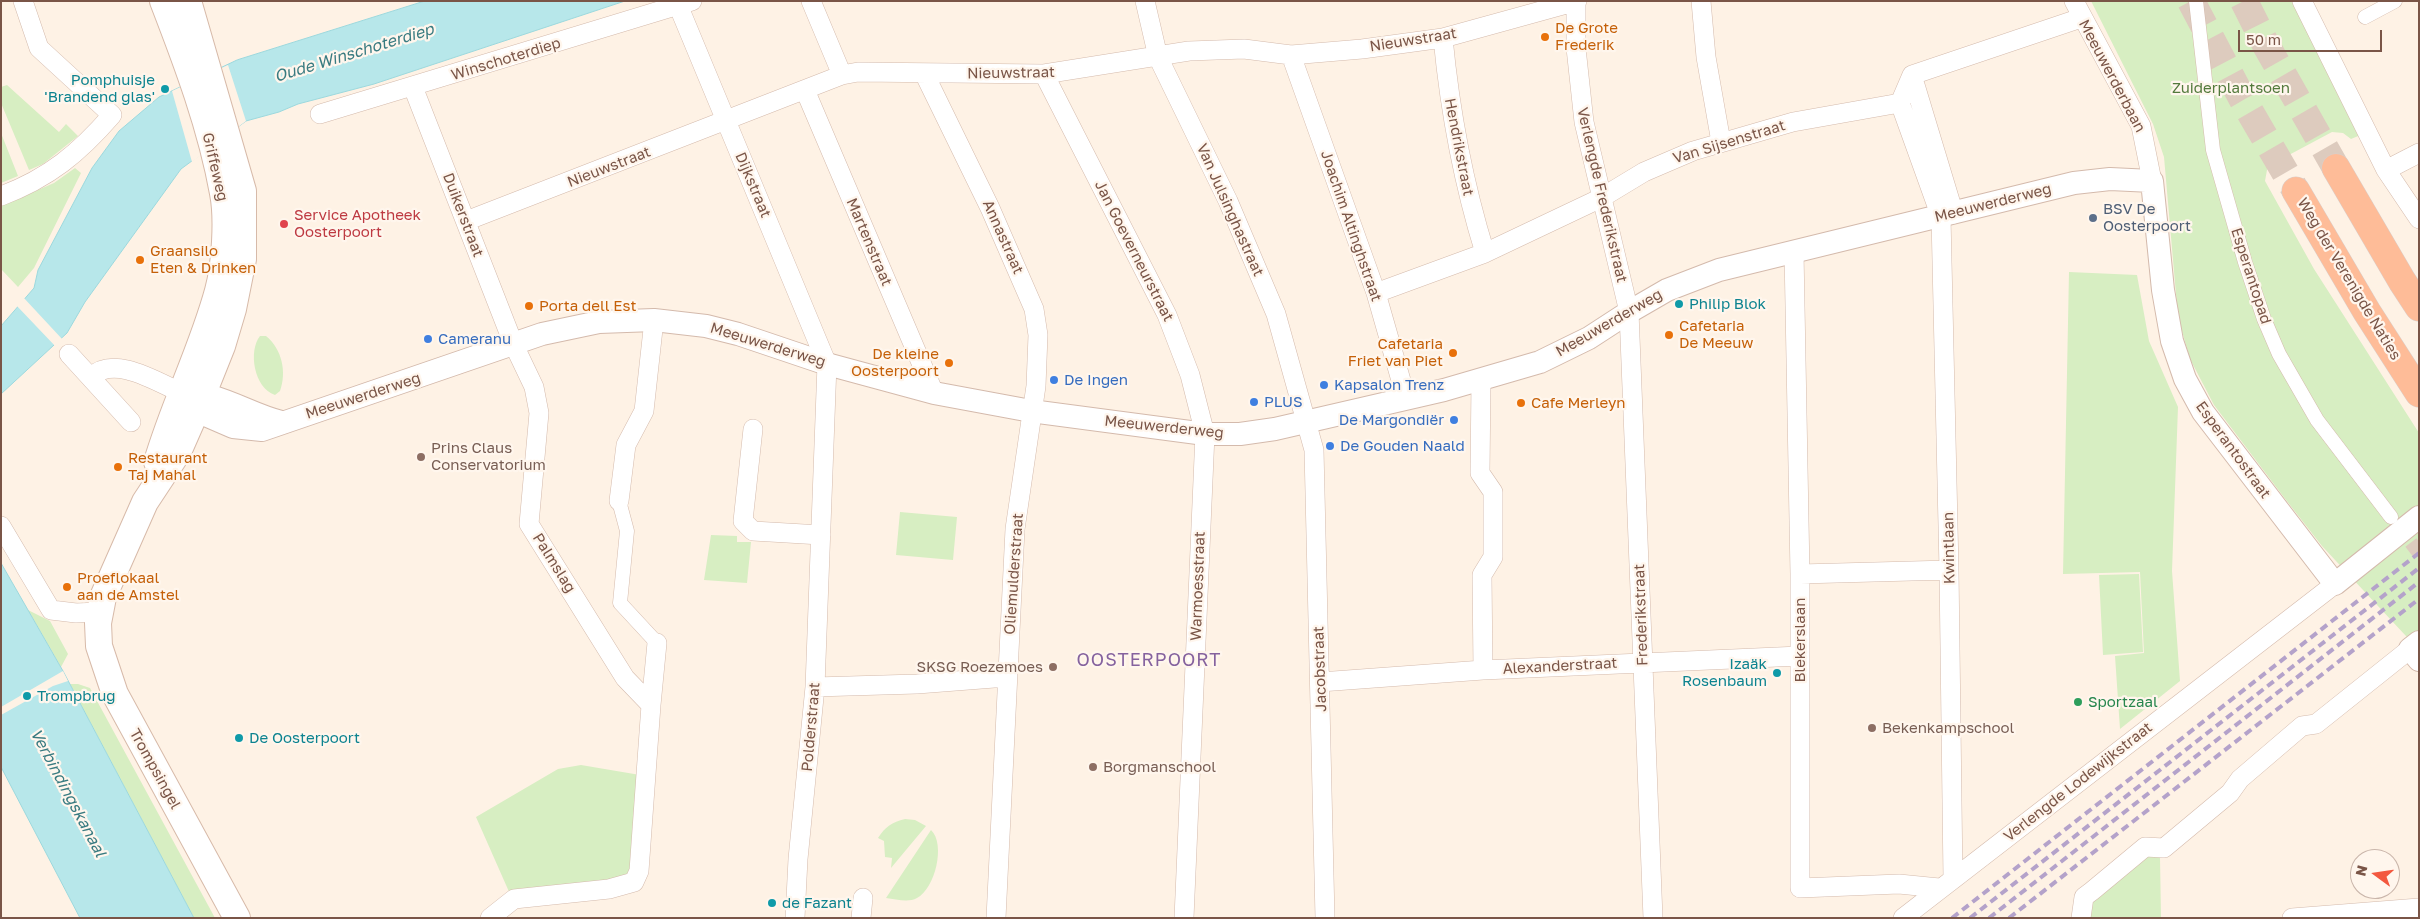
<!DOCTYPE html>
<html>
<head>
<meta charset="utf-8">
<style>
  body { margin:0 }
  #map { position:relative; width:2420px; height:919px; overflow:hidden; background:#fef2e5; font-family:"Golos Text",sans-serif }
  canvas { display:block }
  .frame { position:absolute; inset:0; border:2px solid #7a5547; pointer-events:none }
  .north { position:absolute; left:2350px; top:849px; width:50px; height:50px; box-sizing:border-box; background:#fff6ed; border:1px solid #cab6ab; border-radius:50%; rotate:284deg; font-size:14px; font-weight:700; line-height:20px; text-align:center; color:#7a5547 }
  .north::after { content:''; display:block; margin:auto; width:18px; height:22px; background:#f3583f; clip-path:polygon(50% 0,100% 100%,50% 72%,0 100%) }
  .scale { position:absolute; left:2238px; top:30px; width:144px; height:22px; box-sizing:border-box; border:2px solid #7a5547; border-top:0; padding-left:6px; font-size:15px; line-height:18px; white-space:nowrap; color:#7a5547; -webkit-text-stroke:4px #fff6ed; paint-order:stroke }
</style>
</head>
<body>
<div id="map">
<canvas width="2420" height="919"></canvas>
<div class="frame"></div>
<div class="north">N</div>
<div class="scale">50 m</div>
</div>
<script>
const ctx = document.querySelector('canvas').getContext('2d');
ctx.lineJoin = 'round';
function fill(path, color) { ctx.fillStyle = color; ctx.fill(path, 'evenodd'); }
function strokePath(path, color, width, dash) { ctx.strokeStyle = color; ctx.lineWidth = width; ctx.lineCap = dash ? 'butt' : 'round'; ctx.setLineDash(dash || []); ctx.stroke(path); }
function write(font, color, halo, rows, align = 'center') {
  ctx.font = font + ' "Golos Text",sans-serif'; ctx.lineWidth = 4.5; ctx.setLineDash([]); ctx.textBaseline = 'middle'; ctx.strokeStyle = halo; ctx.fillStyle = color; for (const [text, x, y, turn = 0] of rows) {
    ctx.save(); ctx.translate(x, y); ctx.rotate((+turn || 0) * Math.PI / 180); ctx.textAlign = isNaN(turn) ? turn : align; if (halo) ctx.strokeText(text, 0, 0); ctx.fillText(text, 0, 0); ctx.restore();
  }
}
fill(new Path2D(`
  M 2091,1 L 2293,1 L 2363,134 L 2351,139 L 2343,133 L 2332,132 L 2272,164 L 2267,170 L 2265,181 L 2314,269 L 2419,433 L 2419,650 L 2322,546 L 2286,500 L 2214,405 L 2190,359 L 2178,317 L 2164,157 L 2153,124 Z
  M 7,85 L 59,132 L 66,124 L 78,136 L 43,164 L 29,170 L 1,103 L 1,87 Z
  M 1,133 L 18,176 L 1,183 Z
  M 75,168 L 81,173 L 34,268 L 18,287 L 1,269 L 1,206 L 54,183 Z
  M 2069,272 L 2137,275 L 2149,341 L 2178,407 L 2172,571 L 2180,681 L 2120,729 L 2115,656 L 2144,653 L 2140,572 L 2063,574 Z
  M 260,336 L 266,336 C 282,349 287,372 280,391 L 275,395 C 254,388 248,351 260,336 Z
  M 900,512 L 957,517 L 953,560 L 896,555 Z
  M 711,535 L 737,536 L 737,542 L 751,542 L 747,583 L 704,580 Z
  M 2139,574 L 2143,652 L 2103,655 L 2099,575 Z
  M 28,610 L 50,621 L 68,654 L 61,667 Z
  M 70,684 L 78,684 L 90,688 L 215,918 L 194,918 Z
  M 581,765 L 646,776 L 639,885 L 510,894 L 476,817 L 558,769 Z
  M 905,819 L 915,820 L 926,826 L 891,868 L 892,858 L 885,857 L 884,841 L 878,838 C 885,827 892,822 905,819 Z
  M 931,830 C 946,844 935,889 917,898 C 908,903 896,899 886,898 Z
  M 2147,855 L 2160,857 L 2161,918 L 2089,918 L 2091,901 Z`), '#d7eec2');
const water = new Path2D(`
  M 425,1 L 625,1 L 374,84 L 298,104 L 279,112 L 246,121 L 181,169 L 85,302 L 67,333 L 1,394 L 1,326 L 34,288 L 38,270 L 92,168 L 119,131 L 159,97 L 237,60 Z
  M 1,563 L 63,671 L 194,918 L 80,918 L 1,767 Z`);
fill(water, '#b7e7ea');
strokePath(water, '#9cd8dd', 1);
fill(new Path2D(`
  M 228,65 L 246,121 L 192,162 L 172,91 Z
  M 23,297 L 63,340 L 56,347 L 16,305 Z
  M 63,671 L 68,681 L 53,686 L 1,715 L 1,707 Z`), '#fef2e5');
strokePath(new Path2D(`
  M 2398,526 L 2419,553`), '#ddcbbe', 14, [14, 7]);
strokePath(new Path2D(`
  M 2191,1 L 2243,100 L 2296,191
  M 2244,1 L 2266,45 L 2336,168`), '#ddcbbe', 28, [28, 14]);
const pedestrian = new Path2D(`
  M 2196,1 L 2213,150 L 2245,262 L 2264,319 L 2279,354 L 2317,420 L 2391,517
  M 2365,17 L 2395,1
  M 619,501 L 627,531 L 620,603 L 657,643`);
const minor = new Path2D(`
  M 811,1 L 842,75
  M 1145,1 L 1158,57 L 1228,201 L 1276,314 L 1314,450 L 1325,918
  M 1576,1 L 1576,48 L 1584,122 L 1629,312 L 1653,918
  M 1701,1 L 1706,57 L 1721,142
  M 2074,1 L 2141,126 L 2152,181
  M 2302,1 L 2386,170 L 2419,219
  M 678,5 L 827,364 L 815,687 L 798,859 L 795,918
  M 1443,38 C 1450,112 1463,182 1485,253
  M 1291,55 L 1376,293 L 1406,398
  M 924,73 L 990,208 L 1034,309 L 1038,335 L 1036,386 L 1015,529 L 996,918
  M 1044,74 L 1167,315 L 1190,375 L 1205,434 L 1184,918
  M 1912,75 L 1954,214
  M 413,87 L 513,343 L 534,387 L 539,413 L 529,524 L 625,678 L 651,705 L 639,871 L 634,882 L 609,889 L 514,899 L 490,918
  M 805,90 L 934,393
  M 1900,103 L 1941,217 L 1949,570 L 1953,879
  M 1900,103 L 1912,75 L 2081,18
  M 320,114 L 692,1
  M 2386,170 L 2419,153
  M 1,196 C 49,178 79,153 112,115 L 39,48 L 23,1
  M 466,221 L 842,75 L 858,72 L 1044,74 L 1189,51 L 1244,49 L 1291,55 L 1362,49 L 1443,38 L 1577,1
  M 1794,252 L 1800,574 L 1800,888 L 1899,884 L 1939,888
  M 1376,293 L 1485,253 L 1601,198 L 1644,172 L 1693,151 L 1793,122 L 1900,103
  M 69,354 L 131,422
  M 91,377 C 114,354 157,382 182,393
  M 1481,381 L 1480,473 L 1493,492 L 1493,557 L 1482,575 L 1483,670
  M 753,429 L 743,521 L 753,531 L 821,535
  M 619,501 L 626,445 L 644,411 L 654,320
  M 1,526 L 51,610 L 76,613 L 99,612
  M 1800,574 L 1949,570
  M 1320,682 L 1483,670 L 1800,656
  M 815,687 L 917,684 L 1007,677
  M 651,705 L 657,643
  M 861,918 L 863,898
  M 1903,918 L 2335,584
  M 2081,918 L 2084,897 L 2092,891 L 2145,847 L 2164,848 L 2230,793 L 2240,779 L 2302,726 L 2316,724 L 2410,649
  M 2292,918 L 2419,908`);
const tertiary = new Path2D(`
  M 185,393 C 219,392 248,414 281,422
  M 185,398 L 196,411 L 233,427 L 262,430 L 542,334 L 599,322 L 654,320 L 706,326 L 738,334 L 827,364 L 934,393 L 1031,411 L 1205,434 L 1240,434 L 1275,429 L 1444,390 L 1540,362 L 1589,338 L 1629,312 L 1667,290 L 1719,270 L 2074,183 L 2110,179 L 2152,181 L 2163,290 L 2172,341 L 2185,379 L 2203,412 L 2335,584 L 2419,517
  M 2419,642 L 2410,649 L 2419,660`);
const secondary = new Path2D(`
  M 188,1 L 243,191 L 243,259 L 233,309 L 222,346 L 196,411 L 178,452 L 145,502 L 103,597 L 98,623 L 99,646 L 115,694 L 237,918
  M 157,462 C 174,404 202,350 218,291 C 225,265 228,219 223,193 C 211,127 187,63 163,1`);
const trunk = new Path2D(`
  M 2336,168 L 2402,281 L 2419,307
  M 2296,191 L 2367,312 L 2419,393`);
strokePath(pedestrian, '#d4baac', 15);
strokePath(minor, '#d4baac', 20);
strokePath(tertiary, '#d4baac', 24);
strokePath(secondary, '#d7baa9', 28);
strokePath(trunk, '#dacfcb', 29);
strokePath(pedestrian, '#fff', 14);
strokePath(minor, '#fff', 19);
strokePath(tertiary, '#fff', 22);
strokePath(secondary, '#fff', 26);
strokePath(trunk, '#febc98', 28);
strokePath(new Path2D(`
  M 1952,918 L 2419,553
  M 1970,918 L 2419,568
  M 1989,918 L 2419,582
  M 2009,918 L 2419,599`), '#b4a2ca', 4, [8, 5]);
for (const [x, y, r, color] of [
  [1545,37,5,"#e8710a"],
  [165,89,5,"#0f9aa8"],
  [2093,218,5,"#5c6f8a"],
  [284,224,5,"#e0444e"],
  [140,260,5,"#e8710a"],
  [1679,304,5,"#0f9aa8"],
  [529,306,5,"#e8710a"],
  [1669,335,5,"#e8710a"],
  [428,339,5,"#3f7fe0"],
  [1453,353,5,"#e8710a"],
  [949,363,5,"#e8710a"],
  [1054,380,5,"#3f7fe0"],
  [1324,385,5,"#3f7fe0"],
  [1254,402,5,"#3f7fe0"],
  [1521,403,5,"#e8710a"],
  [1454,420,5,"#3f7fe0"],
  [1330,446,5,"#3f7fe0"],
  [421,457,5,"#8d6e63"],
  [118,467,5,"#e8710a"],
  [67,587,5,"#e8710a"],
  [1053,667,5,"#8d6e63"],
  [1777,673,5,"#0f9aa8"],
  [27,696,5,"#0f9aa8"],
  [2078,702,5,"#2e9e5b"],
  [1872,728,5,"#8d6e63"],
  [239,738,5,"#0f9aa8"],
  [1093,767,5,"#8d6e63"],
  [772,903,5,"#0f9aa8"]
]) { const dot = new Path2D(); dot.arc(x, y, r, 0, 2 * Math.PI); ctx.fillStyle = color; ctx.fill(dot); strokePath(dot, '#fff6ed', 2); }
write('15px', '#c56008', '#fff6ed', [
  ["De Grote",1555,28],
  ["Frederik",1555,45],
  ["Graansilo",150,251],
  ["Eten & Drinken",150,268],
  ["Porta dell Est",539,306],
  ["Cafetaria",1679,326],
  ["De Meeuw",1679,343],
  ["Cafetaria",1443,344,"right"],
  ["Friet van Piet",1443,361,"right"],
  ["De kleine",939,354,"right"],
  ["Oosterpoort",939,371,"right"],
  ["Cafe Merleyn",1531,403],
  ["Restaurant",128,458],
  ["Taj Mahal",128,475],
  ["Proeflokaal",77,578],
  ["aan de Amstel",77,595]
], 'left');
write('15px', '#7a5547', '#fff6ed', [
  ["Nieuwstraat",1413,40,-9],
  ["Winschoterdiep",506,59,-17],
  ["Nieuwstraat",1011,73,-1],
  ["Meeuwerderbaan",2112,76,62],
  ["Van Sijsenstraat",1729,142,-17],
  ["Hendrikstraat",1459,147,79],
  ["Griffeweg",215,167,77],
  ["Nieuwstraat",609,167,-21],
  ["Dijkstraat",753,185,67],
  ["Verlengde Frederikstraat",1602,195,77],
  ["Meeuwerderweg",1993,203,-14],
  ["Van Julsinghastraat",1230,210,66],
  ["Duikerstraat",463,215,69],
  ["Joachim Altinghstraat",1351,226,71],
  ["Annastraat",1003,237,66],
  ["Martenstraat",869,242,67],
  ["Jan Goeverneurstraat",1134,251,63],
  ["Esperantopad",2251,276,72],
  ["Weg der Verenigde Naties",2349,279,59],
  ["Meeuwerderweg",1609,323,-30],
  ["Meeuwerderweg",768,345,17],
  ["Meeuwerderweg",363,396,-18],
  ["Meeuwerderweg",1164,427,6],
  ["Esperantostraat",2233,450,54],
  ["Kwintlaan",1949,548,-91],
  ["Palmslag",554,563,58],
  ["Oliemulderstraat",1014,574,-86],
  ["Warmoesstraat",1198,586,-88],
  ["Frederikstraat",1641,615,-92],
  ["Blekerslaan",1800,640,-90],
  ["Alexanderstraat",1560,666,-3],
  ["Jacobstraat",1320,669,-92],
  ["Polderstraat",811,727,-85],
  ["Trompsingel",155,769,61],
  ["Verlengde Lodewijkstraat",2078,782,-38]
]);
write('15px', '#0d838f', '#fff6ed', [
  ["Pomphuisje",155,80,"right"],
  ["'Brandend glas'",155,97,"right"],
  ["Philip Blok",1689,304],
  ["Izaäk",1767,664,"right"],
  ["Rosenbaum",1767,681,"right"],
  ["Trompbrug",37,696],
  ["De Oosterpoort",249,738],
  ["de Fazant",782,903]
], 'left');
write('15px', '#537a3c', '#fff6ed', [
  ["Zuiderplantsoen",2231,88]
]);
write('15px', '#4e5e75', '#fff6ed', [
  ["BSV De",2103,209],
  ["Oosterpoort",2103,226]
], 'left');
write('15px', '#be3a42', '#fff6ed', [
  ["Service Apotheek",294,215],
  ["Oosterpoort",294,232]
], 'left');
write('15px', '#366cbe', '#fff6ed', [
  ["Cameranu",438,339],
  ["De Ingen",1064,380],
  ["Kapsalon Trenz",1334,385],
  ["PLUS",1264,402],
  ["De Margondiër",1444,420,"right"],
  ["De Gouden Naald",1340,446]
], 'left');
write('15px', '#785e54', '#fff6ed', [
  ["Prins Claus",431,448],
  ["Conservatorium",431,465],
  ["SKSG Roezemoes",1043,667,"right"],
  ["Bekenkampschool",1882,728],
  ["Borgmanschool",1103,767]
], 'left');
write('15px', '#27864d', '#fff6ed', [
  ["Sportzaal",2088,702]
], 'left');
write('italic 16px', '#397b81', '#fff6ed', [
  ["Oude Winschoterdiep",354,53,-17],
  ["Verbindingskanaal",68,793,62]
]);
ctx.letterSpacing = '1px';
write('18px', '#85629e', '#fff6ed', [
  ["OOSTERPOORT",1149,660]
]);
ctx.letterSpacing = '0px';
</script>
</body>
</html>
